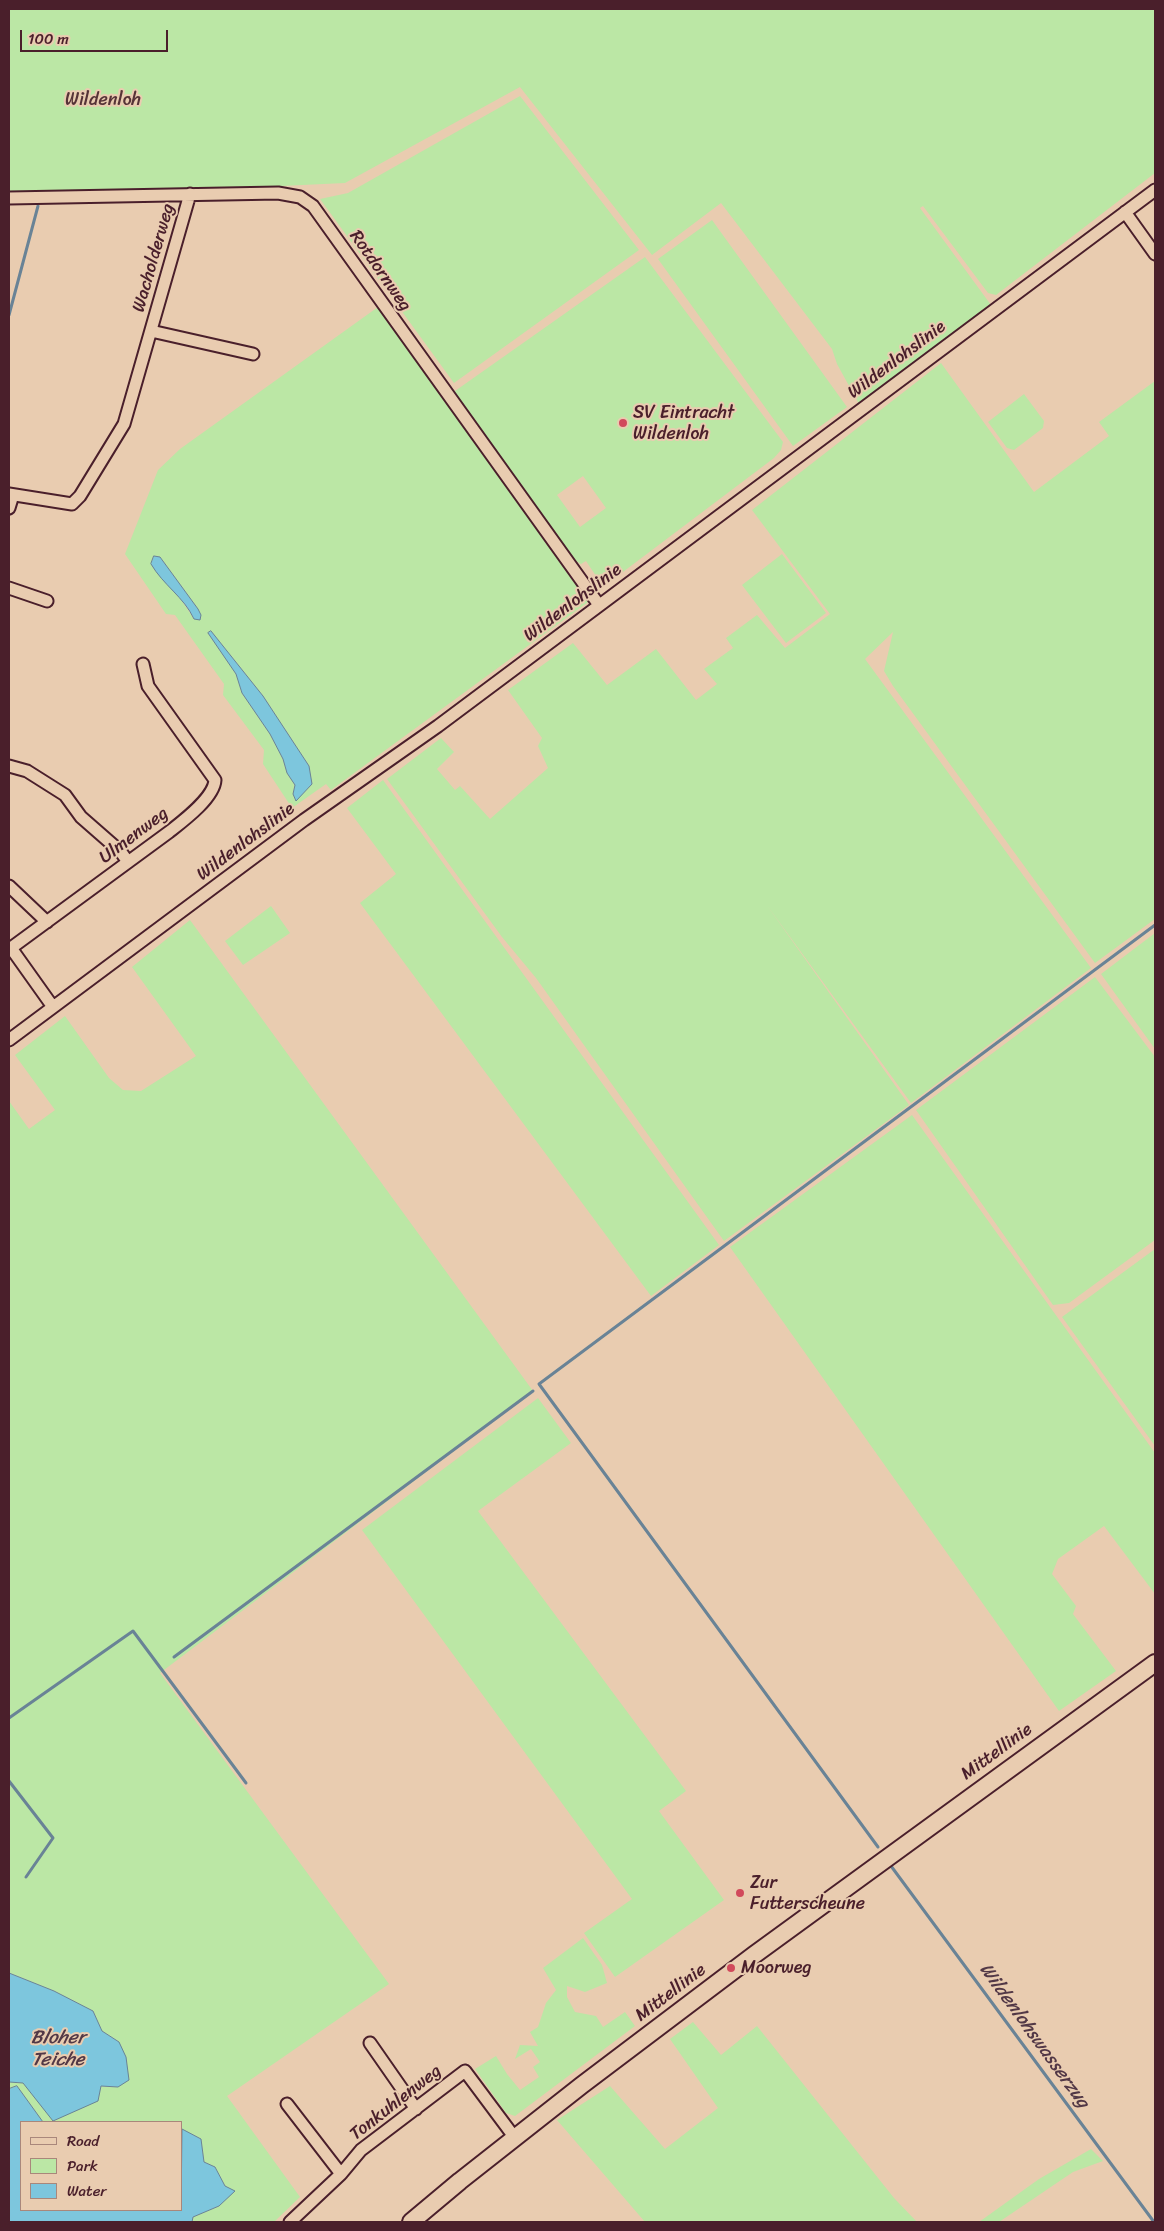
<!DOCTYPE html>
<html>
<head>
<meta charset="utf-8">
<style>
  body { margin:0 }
  #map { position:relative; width:1164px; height:2231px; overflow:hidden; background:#e9ccb0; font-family:Sriracha,sans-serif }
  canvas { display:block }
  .frame { position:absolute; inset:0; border:10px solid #4a1f2b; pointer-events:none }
  .legend { position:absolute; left:20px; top:2121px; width:162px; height:90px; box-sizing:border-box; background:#e9ccb0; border:1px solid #a9877b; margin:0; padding:6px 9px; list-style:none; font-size:15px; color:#4a1f2b }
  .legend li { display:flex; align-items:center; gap:10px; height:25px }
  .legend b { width:25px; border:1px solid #a9877b }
  .scale { position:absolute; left:20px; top:30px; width:148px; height:22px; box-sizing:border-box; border:2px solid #4a1f2b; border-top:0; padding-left:6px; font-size:15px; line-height:18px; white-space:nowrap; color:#4a1f2b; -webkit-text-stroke:4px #e9ccb0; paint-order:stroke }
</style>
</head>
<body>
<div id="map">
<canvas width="1164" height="2231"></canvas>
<div class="frame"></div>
<ul class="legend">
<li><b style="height:6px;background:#e9ccb0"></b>Road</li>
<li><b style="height:14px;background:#bbe7a5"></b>Park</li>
<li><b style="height:14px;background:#7dc6dd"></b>Water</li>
</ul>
<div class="scale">100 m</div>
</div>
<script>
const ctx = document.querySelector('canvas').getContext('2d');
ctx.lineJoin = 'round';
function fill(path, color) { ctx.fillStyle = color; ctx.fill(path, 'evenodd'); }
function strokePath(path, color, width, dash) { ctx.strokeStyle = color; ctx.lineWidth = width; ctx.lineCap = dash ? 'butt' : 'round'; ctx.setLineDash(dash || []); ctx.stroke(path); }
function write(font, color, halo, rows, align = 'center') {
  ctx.font = font + ' Sriracha,sans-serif'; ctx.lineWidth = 4; ctx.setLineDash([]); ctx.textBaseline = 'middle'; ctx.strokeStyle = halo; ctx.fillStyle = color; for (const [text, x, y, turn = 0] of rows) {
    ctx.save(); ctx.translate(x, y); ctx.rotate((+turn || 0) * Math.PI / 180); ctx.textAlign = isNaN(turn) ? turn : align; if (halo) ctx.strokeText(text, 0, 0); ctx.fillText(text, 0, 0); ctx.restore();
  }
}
fill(new Path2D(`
  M 9,9 L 1155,9 L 1155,173 L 996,295 L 988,293 L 923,206 L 920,208 L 991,305 L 859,404 L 837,364 L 832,349 L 721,203 L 652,255 L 520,87 L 345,183 L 196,190 L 9,192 Z
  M 520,96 L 639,250 L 454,383 L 320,199 L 348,193 Z
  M 712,220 L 847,407 L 793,446 L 658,259 Z
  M 645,257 L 783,442 L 781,450 L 774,458 L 599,590 L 593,585 L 596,576 L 586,561 L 581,564 L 574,560 L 456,397 L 455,391 ZM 583,476 L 606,508 L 580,527 L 557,495 Z
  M 378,307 L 588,602 L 331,790 L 326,784 L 292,808 L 263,764 L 264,750 L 223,695 L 224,684 L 175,615 L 166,614 L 125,554 L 158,470 L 180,449 ZM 160,557 L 198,609 L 201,615 L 194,619 L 176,592 L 165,582 ZM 211,631 L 263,696 L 309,766 L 312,784 L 296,800 L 293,794 L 295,785 L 287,773 L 283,759 L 270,734 L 242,693 L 236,674 L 208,633 Z
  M 941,363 L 1034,492 L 1109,436 L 1099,422 L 1155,381 L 1155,919 L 1095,963 L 893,686 L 884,671 L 893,632 L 865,659 L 1091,968 L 911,1103 L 766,904 L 909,1105 L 724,1241 L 536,978 L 502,937 L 387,779 L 441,738 L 454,752 L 437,769 L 455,790 L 460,786 L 490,819 L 548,768 L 538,746 L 542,738 L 508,690 L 573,643 L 607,685 L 656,649 L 696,700 L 717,684 L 704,669 L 733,648 L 726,638 L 757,615 L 785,648 L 830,614 L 752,510 Z
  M 1024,394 L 1044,421 L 1043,428 L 1014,450 L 1007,448 L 988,422 Z
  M 782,554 L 826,613 L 786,643 L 742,585 Z
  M 383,780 L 719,1245 L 651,1296 L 360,903 L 396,874 L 347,808 Z
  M 271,906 L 290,933 L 243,965 L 225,941 Z
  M 190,920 L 533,1391 L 160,1673 L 389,1984 L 227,2096 L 300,2197 L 274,2222 L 192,2222 L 193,2217 L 219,2206 L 225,2186 L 215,2167 L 204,2162 L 201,2139 L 181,2129 L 181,2122 L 43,2122 L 17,2086 L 9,2089 L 9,2082 L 118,2087 L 119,2042 L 102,2031 L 93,2011 L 54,1991 L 9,1973 L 9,1101 L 29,1129 L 55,1110 L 15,1055 L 65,1016 L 109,1078 L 123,1090 L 141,1091 L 196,1056 L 132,967 Z
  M 1155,933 L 1155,1049 L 1101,974 Z
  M 1095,977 L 1155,1057 L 1155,1240 L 1069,1303 L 1053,1305 L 916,1110 Z
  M 912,1115 L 1155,1453 L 1155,1594 L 1104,1526 L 1058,1559 L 1052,1574 L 1076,1606 L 1073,1614 L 1116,1671 L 1059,1711 L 730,1247 Z
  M 1155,1249 L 1155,1446 L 1062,1317 Z
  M 538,1398 L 571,1443 L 478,1511 L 686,1791 L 659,1811 L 724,1900 L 615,1977 L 584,1933 L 632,1899 L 362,1530 Z
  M 583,1938 L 602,1965 L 607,1983 L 585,1992 L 567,1986 L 567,1997 L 575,2012 L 596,2016 L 603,2027 L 625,2012 L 635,2026 L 515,2116 L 506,2113 L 475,2069 L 496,2056 L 507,2074 L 520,2090 L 539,2077 L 533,2067 L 540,2062 L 531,2049 L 515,2059 L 520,2045 L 538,2046 L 530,2032 L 538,2027 L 546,2003 L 556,1990 L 543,1968 Z
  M 693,2022 L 721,2055 L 757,2026 L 894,2198 L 917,2222 L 645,2222 L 557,2120 L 610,2086 L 665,2149 L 718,2108 L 670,2039 Z
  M 1091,2149 L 1103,2161 L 1073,2172 L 999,2222 L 979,2222 L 1039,2179 Z`), '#bbe7a5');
const water = new Path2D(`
  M 154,556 L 160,557 L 198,609 L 201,615 L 200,620 L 194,619 C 184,597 163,585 151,564 Z
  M 211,631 L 263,696 L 309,766 L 312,784 L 296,801 L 293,794 L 295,785 L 287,773 L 283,759 L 270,734 L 242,693 L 236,674 L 208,633 Z
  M 9,1973 L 54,1991 L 93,2011 L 102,2031 L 119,2042 L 126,2057 L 129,2080 L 118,2087 L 101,2086 L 98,2101 L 53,2121 L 23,2083 L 9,2082 Z
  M 17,2086 L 43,2122 L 21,2122 L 21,2210 L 181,2210 L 182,2129 L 201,2139 L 204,2162 L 215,2167 L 225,2186 L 235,2191 L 219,2206 L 193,2217 L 192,2222 L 9,2222 L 9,2089 Z`);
fill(water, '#7dc6dd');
strokePath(water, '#698396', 1);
strokePath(new Path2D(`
  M 9,315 L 38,206
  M 174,1657 L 533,1391
  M 9,1718 L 133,1631 L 246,1783
  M 9,1781 L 53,1838 L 26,1877
  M 878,1847 L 539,1384 L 1155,925
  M 891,1866 L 1154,2222`), '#698396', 3);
const street = new Path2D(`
  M 9,198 L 278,193 L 300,197 L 313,206 L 599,605
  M 1125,212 L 1155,254
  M 151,331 L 253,354
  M 9,494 L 72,504 L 80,496 L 124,424 L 190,194
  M 9,508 L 13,495
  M 9,588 L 47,601
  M 9,766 L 27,771 L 65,795 L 81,817 L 121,852 L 128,862
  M 9,886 L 47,922
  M 53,1007 L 11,948 L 169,832 C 183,821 214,798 215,780 L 148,686 L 143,664
  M 9,1040 L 304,820 L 438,726 L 1155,190
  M 370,2043 L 416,2109
  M 287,2104 L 341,2174
  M 290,2222 L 341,2174 L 361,2150 L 465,2071 L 515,2138`);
const secondary = new Path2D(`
  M 411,2222 L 460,2181 L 582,2085 L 754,1955 L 1155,1663`);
strokePath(street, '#4a1f2b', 15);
strokePath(secondary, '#4a1f2b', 20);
strokePath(street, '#e9ccb0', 11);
strokePath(secondary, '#e9ccb0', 16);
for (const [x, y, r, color] of [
  [623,423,5,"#d1495b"],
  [740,1893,5,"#d1495b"],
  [731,1968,5,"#d1495b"]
]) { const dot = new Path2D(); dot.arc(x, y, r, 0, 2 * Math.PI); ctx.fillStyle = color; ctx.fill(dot); strokePath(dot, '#e9ccb0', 2); }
write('18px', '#553337', '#e9ccb0', [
  ["Wildenloh",103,100]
]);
write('18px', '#4a1f2b', '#e9ccb0', [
  ["Wacholderweg",154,258,-74],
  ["Rotdornweg",380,271,55],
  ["Wildenlohslinie",897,360,-37],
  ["Wildenlohslinie",573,603,-37],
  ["Ulmenweg",134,836,-37],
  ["Wildenlohslinie",246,842,-37],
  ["Mittellinie",997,1752,-36],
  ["Mittellinie",671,1993,-37],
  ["Tonkuhlenweg",396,2103,-38]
]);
write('18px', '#4a1f2b', '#e9ccb0', [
  ["SV Eintracht",633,413],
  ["Wildenloh",633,434],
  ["Zur",750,1883],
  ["Futterscheune",750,1904],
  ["Moorweg",741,1968]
], 'left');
write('italic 19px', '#523846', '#e9ccb0', [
  ["Wildenlohswasserzug",1034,2036,54],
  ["Bloher",58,2038],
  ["Teiche",58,2060]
]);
</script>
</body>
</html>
